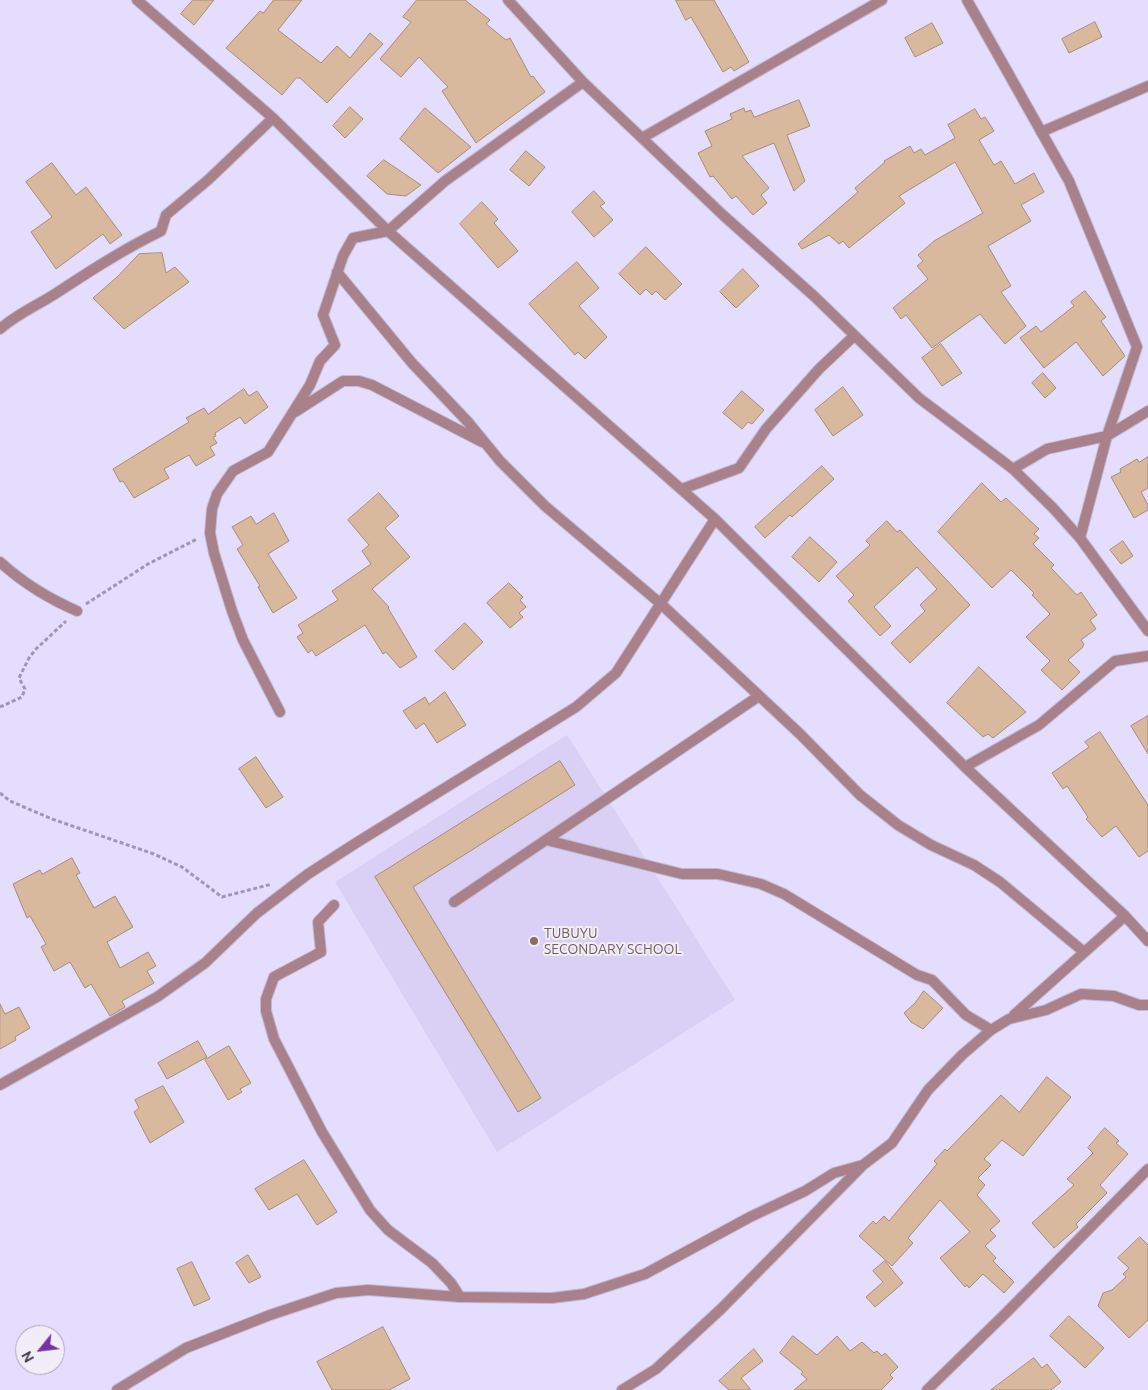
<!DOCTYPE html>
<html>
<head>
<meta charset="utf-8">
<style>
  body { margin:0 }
  #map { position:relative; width:1148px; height:1390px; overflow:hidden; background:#e5ddfd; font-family:Ubuntu,sans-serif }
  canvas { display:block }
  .north { position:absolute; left:15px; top:1325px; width:50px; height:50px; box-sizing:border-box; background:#f1eefa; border:1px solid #a9a6b2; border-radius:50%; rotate:241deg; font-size:14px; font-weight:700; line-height:20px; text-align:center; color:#3e3b47 }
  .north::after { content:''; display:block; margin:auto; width:18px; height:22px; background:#7733a6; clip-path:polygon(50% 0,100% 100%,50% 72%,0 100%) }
</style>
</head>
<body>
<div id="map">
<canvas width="1148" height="1390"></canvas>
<div class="north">N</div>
</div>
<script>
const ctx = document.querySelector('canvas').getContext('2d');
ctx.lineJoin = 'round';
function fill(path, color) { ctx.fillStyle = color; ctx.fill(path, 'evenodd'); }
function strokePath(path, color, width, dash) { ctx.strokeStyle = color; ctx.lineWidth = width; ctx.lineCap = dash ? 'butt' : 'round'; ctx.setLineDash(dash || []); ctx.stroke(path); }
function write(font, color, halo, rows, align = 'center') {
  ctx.font = font + ' Ubuntu,sans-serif'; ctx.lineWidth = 4; ctx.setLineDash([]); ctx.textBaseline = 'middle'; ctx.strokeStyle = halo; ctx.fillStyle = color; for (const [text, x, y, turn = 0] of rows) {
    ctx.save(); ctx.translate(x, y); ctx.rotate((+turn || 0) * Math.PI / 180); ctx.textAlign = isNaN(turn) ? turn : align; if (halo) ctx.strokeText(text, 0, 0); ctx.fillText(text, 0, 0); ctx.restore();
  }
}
fill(new Path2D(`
  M 567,735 L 735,1000 L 497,1152 L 335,882 Z`), '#dad0f5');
const building = new Path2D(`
  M 193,0 L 214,0 L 194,25 L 181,14 Z
  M 274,0 L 302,0 L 278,30 L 321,63 L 337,46 L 350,58 L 370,33 L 383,44 L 327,103 L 300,78 L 296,78 L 282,95 L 226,48 L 260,11 L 263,13 Z
  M 417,0 L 465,0 L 490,20 L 486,24 L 506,40 L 510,38 L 531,77 L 533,76 L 545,92 L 476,143 L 442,91 L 448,87 L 419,57 L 401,77 L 380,59 L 411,22 L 403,17 Z
  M 676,0 L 714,0 L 749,62 L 734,71 L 731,67 L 723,72 L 691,17 L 686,20 Z
  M 1095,22 L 1102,37 L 1069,53 L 1062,39 Z
  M 932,23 L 943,43 L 915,57 L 905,38 Z
  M 799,100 L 810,126 L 787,135 L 805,181 L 794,191 L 774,143 L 742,156 L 769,188 L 761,195 L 767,203 L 753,215 L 736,196 L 732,199 L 713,176 L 710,177 L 698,153 L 712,146 L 705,131 L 732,119 L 730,114 L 744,108 L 745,112 L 751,110 L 754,117 Z
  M 350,107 L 363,119 L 345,138 L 333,126 Z
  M 425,108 L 471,147 L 438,173 L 400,139 Z
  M 975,109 L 981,119 L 985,117 L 994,131 L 979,140 L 994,165 L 1001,161 L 1015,184 L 1034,173 L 1044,192 L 1021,205 L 1031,221 L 988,246 L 1011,286 L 1001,292 L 1026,326 L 1005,344 L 980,314 L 932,348 L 906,315 L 901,319 L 893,308 L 928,279 L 917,266 L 923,261 L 918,255 L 934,241 L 983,213 L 955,162 L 899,196 L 905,203 L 849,248 L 843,241 L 839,244 L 829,235 L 802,249 L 798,244 L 858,192 L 855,188 L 885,162 L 884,161 L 910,146 L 914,153 L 921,149 L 925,155 L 955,138 L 948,125 Z
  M 526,151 L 545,167 L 529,186 L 510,170 Z
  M 384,160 L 421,185 L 406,196 L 387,194 L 367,176 Z
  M 52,163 L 76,195 L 86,187 L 122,235 L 110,244 L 103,234 L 56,269 L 31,232 L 52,217 L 26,182 Z
  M 594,191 L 605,203 L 600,206 L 613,220 L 594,237 L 572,212 Z
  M 482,202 L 498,219 L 494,223 L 518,251 L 498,268 L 460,224 Z
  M 646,247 L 682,284 L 665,300 L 656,291 L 652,295 L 646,289 L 640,295 L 619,274 Z
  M 162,253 L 166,273 L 175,267 L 189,282 L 124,329 L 93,298 L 117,277 L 139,254 Z
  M 577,262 L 599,288 L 579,306 L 607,337 L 585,359 L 578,352 L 575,355 L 529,304 Z
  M 743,269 L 759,286 L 736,308 L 720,292 Z
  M 1085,291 L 1106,317 L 1101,321 L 1125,356 L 1103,376 L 1076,342 L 1044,368 L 1020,338 L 1036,326 L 1041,332 L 1074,306 L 1071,302 Z
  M 941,344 L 962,373 L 942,386 L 922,358 Z
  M 1043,373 L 1056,388 L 1045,398 L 1032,383 Z
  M 843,387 L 863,415 L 833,436 L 815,410 Z
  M 244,389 L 249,396 L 257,391 L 268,407 L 245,424 L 240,417 L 215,433 L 216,436 L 213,437 L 217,443 L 210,447 L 215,455 L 196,466 L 189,455 L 164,469 L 169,478 L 134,498 L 123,481 L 120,482 L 113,469 L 189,422 L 186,418 L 204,408 L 208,414 Z
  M 742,391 L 764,410 L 752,424 L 748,422 L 742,429 L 723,413 Z
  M 1148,457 L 1148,488 L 1141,492 L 1148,505 L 1148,510 L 1134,518 L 1111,477 L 1121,472 L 1120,469 L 1137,459 L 1139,462 Z
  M 822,466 L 834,479 L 792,517 L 790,515 L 765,538 L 755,527 Z
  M 982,483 L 1001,502 L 1006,498 L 1039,529 L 1034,534 L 1039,538 L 1033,544 L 1054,565 L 1051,568 L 1077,595 L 1081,592 L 1097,615 L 1090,620 L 1096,629 L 1081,640 L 1084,644 L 1082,648 L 1068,660 L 1080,672 L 1062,690 L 1041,670 L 1050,661 L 1026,637 L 1050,614 L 1032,595 L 1034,593 L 1011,570 L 992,588 L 938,532 Z
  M 379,493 L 399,516 L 385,528 L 410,557 L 372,589 L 389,607 L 388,608 L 417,657 L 400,668 L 386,652 L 383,654 L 365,625 L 316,656 L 312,650 L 308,653 L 297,637 L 303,633 L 298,625 L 338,600 L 332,591 L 371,564 L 362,551 L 369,545 L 348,520 Z
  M 274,513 L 289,541 L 268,554 L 297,598 L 273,613 L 258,587 L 260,586 L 237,549 L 243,545 L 232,527 L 251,516 L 256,524 Z
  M 887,521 L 897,532 L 900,530 L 970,605 L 910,663 L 891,643 L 925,611 L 920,605 L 937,589 L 917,567 L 874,607 L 891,626 L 880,636 L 848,601 L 854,595 L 836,576 L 870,545 L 866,541 Z
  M 810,537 L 837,562 L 819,582 L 792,557 Z
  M 1123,541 L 1133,556 L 1121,564 L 1110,550 Z
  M 509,583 L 523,597 L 520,600 L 526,607 L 519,613 L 523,617 L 510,628 L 487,603 Z
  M 465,623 L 483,642 L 453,670 L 435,651 Z
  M 979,667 L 1026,712 L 993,738 L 988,734 L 983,737 L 947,703 Z
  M 445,692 L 466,725 L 437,743 L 424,723 L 416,729 L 403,711 L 425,697 L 429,704 Z
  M 1148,716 L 1148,754 L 1131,726 Z
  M 1100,732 L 1148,805 L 1148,851 L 1139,857 L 1116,826 L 1102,837 L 1086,819 L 1088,817 L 1067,786 L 1063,789 L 1052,773 L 1089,747 L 1085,742 Z
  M 256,757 L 283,797 L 266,808 L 239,769 Z
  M 560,761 L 575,785 L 413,887 L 541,1098 L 518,1112 L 375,877 Z
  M 72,858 L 80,873 L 76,875 L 94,908 L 115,896 L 133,927 L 107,942 L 120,968 L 148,952 L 156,966 L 147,971 L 154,983 L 122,1001 L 125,1007 L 110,1016 L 91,984 L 85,988 L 70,962 L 54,971 L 41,947 L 46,944 L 30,916 L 27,918 L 13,884 L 40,870 L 42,874 Z
  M 924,991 L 943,1008 L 923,1029 L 911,1022 L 904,1013 L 915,1003 Z
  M 0,1004 L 5,1014 L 19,1007 L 30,1028 L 15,1037 L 16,1040 L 0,1049 Z
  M 198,1041 L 207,1057 L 167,1079 L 158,1063 Z
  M 229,1046 L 251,1083 L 240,1089 L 242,1092 L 228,1100 L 205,1060 Z
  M 1047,1077 L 1071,1097 L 1023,1156 L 1002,1140 L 984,1159 L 991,1165 L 978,1178 L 985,1185 L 977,1195 L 1000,1221 L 990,1230 L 996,1236 L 985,1246 L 996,1258 L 993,1261 L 1014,1282 L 1004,1293 L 983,1274 L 969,1288 L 967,1285 L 965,1287 L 940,1258 L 970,1232 L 940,1200 L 908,1238 L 913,1243 L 892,1266 L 859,1236 L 873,1221 L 876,1224 L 884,1216 L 889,1221 L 937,1164 L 934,1161 L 945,1149 L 947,1151 L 1001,1095 L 1019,1112 Z
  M 163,1086 L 184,1122 L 150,1143 L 134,1112 L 139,1108 L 135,1100 Z
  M 1105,1128 L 1119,1141 L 1116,1143 L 1128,1154 L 1100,1185 L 1107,1193 L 1076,1224 L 1078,1227 L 1054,1248 L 1032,1223 L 1074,1185 L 1067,1179 L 1093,1153 L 1088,1148 Z
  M 304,1160 L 337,1212 L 317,1225 L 297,1194 L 269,1210 L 255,1189 Z
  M 1140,1237 L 1148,1245 L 1148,1320 L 1129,1338 L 1098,1306 L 1103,1293 L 1112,1290 L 1126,1277 L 1123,1274 L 1129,1268 L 1118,1258 Z
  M 248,1255 L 261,1277 L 249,1283 L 236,1263 Z
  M 885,1261 L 903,1283 L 875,1307 L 866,1297 L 883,1282 L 873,1271 Z
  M 192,1262 L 210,1299 L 194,1306 L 177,1269 Z
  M 1069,1316 L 1104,1348 L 1085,1368 L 1050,1336 Z
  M 383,1327 L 410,1379 L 389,1390 L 332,1390 L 317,1362 Z
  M 793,1336 L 817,1355 L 837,1336 L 850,1351 L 862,1342 L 874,1353 L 877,1351 L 882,1356 L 885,1353 L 898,1367 L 890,1375 L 893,1378 L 881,1390 L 794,1390 L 807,1379 L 801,1374 L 803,1372 L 780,1353 Z
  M 754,1349 L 763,1361 L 741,1378 L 751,1390 L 729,1390 L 719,1381 Z
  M 1034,1358 L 1042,1368 L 1047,1364 L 1061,1382 L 1051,1390 L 991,1390 Z`);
fill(building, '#d9b99e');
strokePath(building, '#a58c76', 1);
const lane = new Path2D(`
  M 546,840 L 682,874 L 718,874 L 761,884 L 784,894 L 917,975 L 932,980 L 966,1015 L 991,1030
  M 454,902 L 759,696
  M 334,905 L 318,922 L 321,952 L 274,977 L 266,999 L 266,1011 L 274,1039 L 322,1132 L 370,1210 L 388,1230 L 432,1263 L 451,1283 L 460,1297`);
const street = new Path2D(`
  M 137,0 L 273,118 L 388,231 L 715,519 L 965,767 L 1125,916 L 1148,941
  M 508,0 L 583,82 L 724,216 L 815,297 L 919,398 L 1013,469 L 1053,508 L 1080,538 L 1148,631
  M 967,0 L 1069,181 L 1137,347 L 1107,436 L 1047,449 L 1013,469
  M 1041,132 L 1148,86
  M 642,138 L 882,0
  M 337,272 L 412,363 L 468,422 L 500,461 L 545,506 L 661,604 L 800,734 L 860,795 L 898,825 L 931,845 L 974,865 L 1000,882 L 1084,952
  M 0,329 C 17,314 36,306 55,294 C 90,271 124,249 161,231 L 166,215 L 208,180 L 273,118
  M 295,412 L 343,381 L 359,381 L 372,385 L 482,442
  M 682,489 L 739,468 L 766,429 L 819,369 L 854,336
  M 1080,538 L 1107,436 L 1148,411
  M 0,562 C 24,584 47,598 77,611
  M 280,712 L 243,640 L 232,611 L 214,553 L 210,533 L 212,509 L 217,494 L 233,471 L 268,452 L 310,385 L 320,361 L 335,345 L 323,315 L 343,256 L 353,238 L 388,231 L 445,181 L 583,82
  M 965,767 L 1039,725 L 1115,661 L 1148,656
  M 1014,1015 L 1125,916
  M 0,1085 L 157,997 L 205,963 L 257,913 L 308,874 L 356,843 L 576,707 L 616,673 L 715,519
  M 117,1390 L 186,1348 L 270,1315 L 336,1293 L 368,1290 L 460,1297 L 552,1298 L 584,1294 L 645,1274 L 750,1217 L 805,1191 L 834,1173 L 863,1165
  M 622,1390 L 656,1369 L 721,1309 L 863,1165 L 892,1143 L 928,1090 L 962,1055 L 991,1030 L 1009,1019 L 1046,1010 L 1081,994 L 1114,996 L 1139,1005 L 1148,1005
  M 927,1390 L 1005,1314 L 1148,1169`);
strokePath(lane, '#c0b9d5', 12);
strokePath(street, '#c0b9d5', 12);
strokePath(new Path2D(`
  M 86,604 L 148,564 L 197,539
  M 0,707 L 22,697 L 25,689 L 19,678 L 29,658 L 36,649 L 66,621
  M 0,793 L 10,801 L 52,819 L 154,854 L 182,867 L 222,897 L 272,884`), '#9d97af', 3, [4, 2.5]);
strokePath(lane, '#a9818a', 10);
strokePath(street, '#a9818a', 10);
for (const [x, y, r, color] of [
  [534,941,5,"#8d6e63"]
]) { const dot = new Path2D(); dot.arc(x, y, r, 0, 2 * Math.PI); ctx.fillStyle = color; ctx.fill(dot); strokePath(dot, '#f1eefa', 2); }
write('14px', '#785e54', '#f1eefa', [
  ["TUBUYU",544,933],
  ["SECONDARY SCHOOL",544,949]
], 'left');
</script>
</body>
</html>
